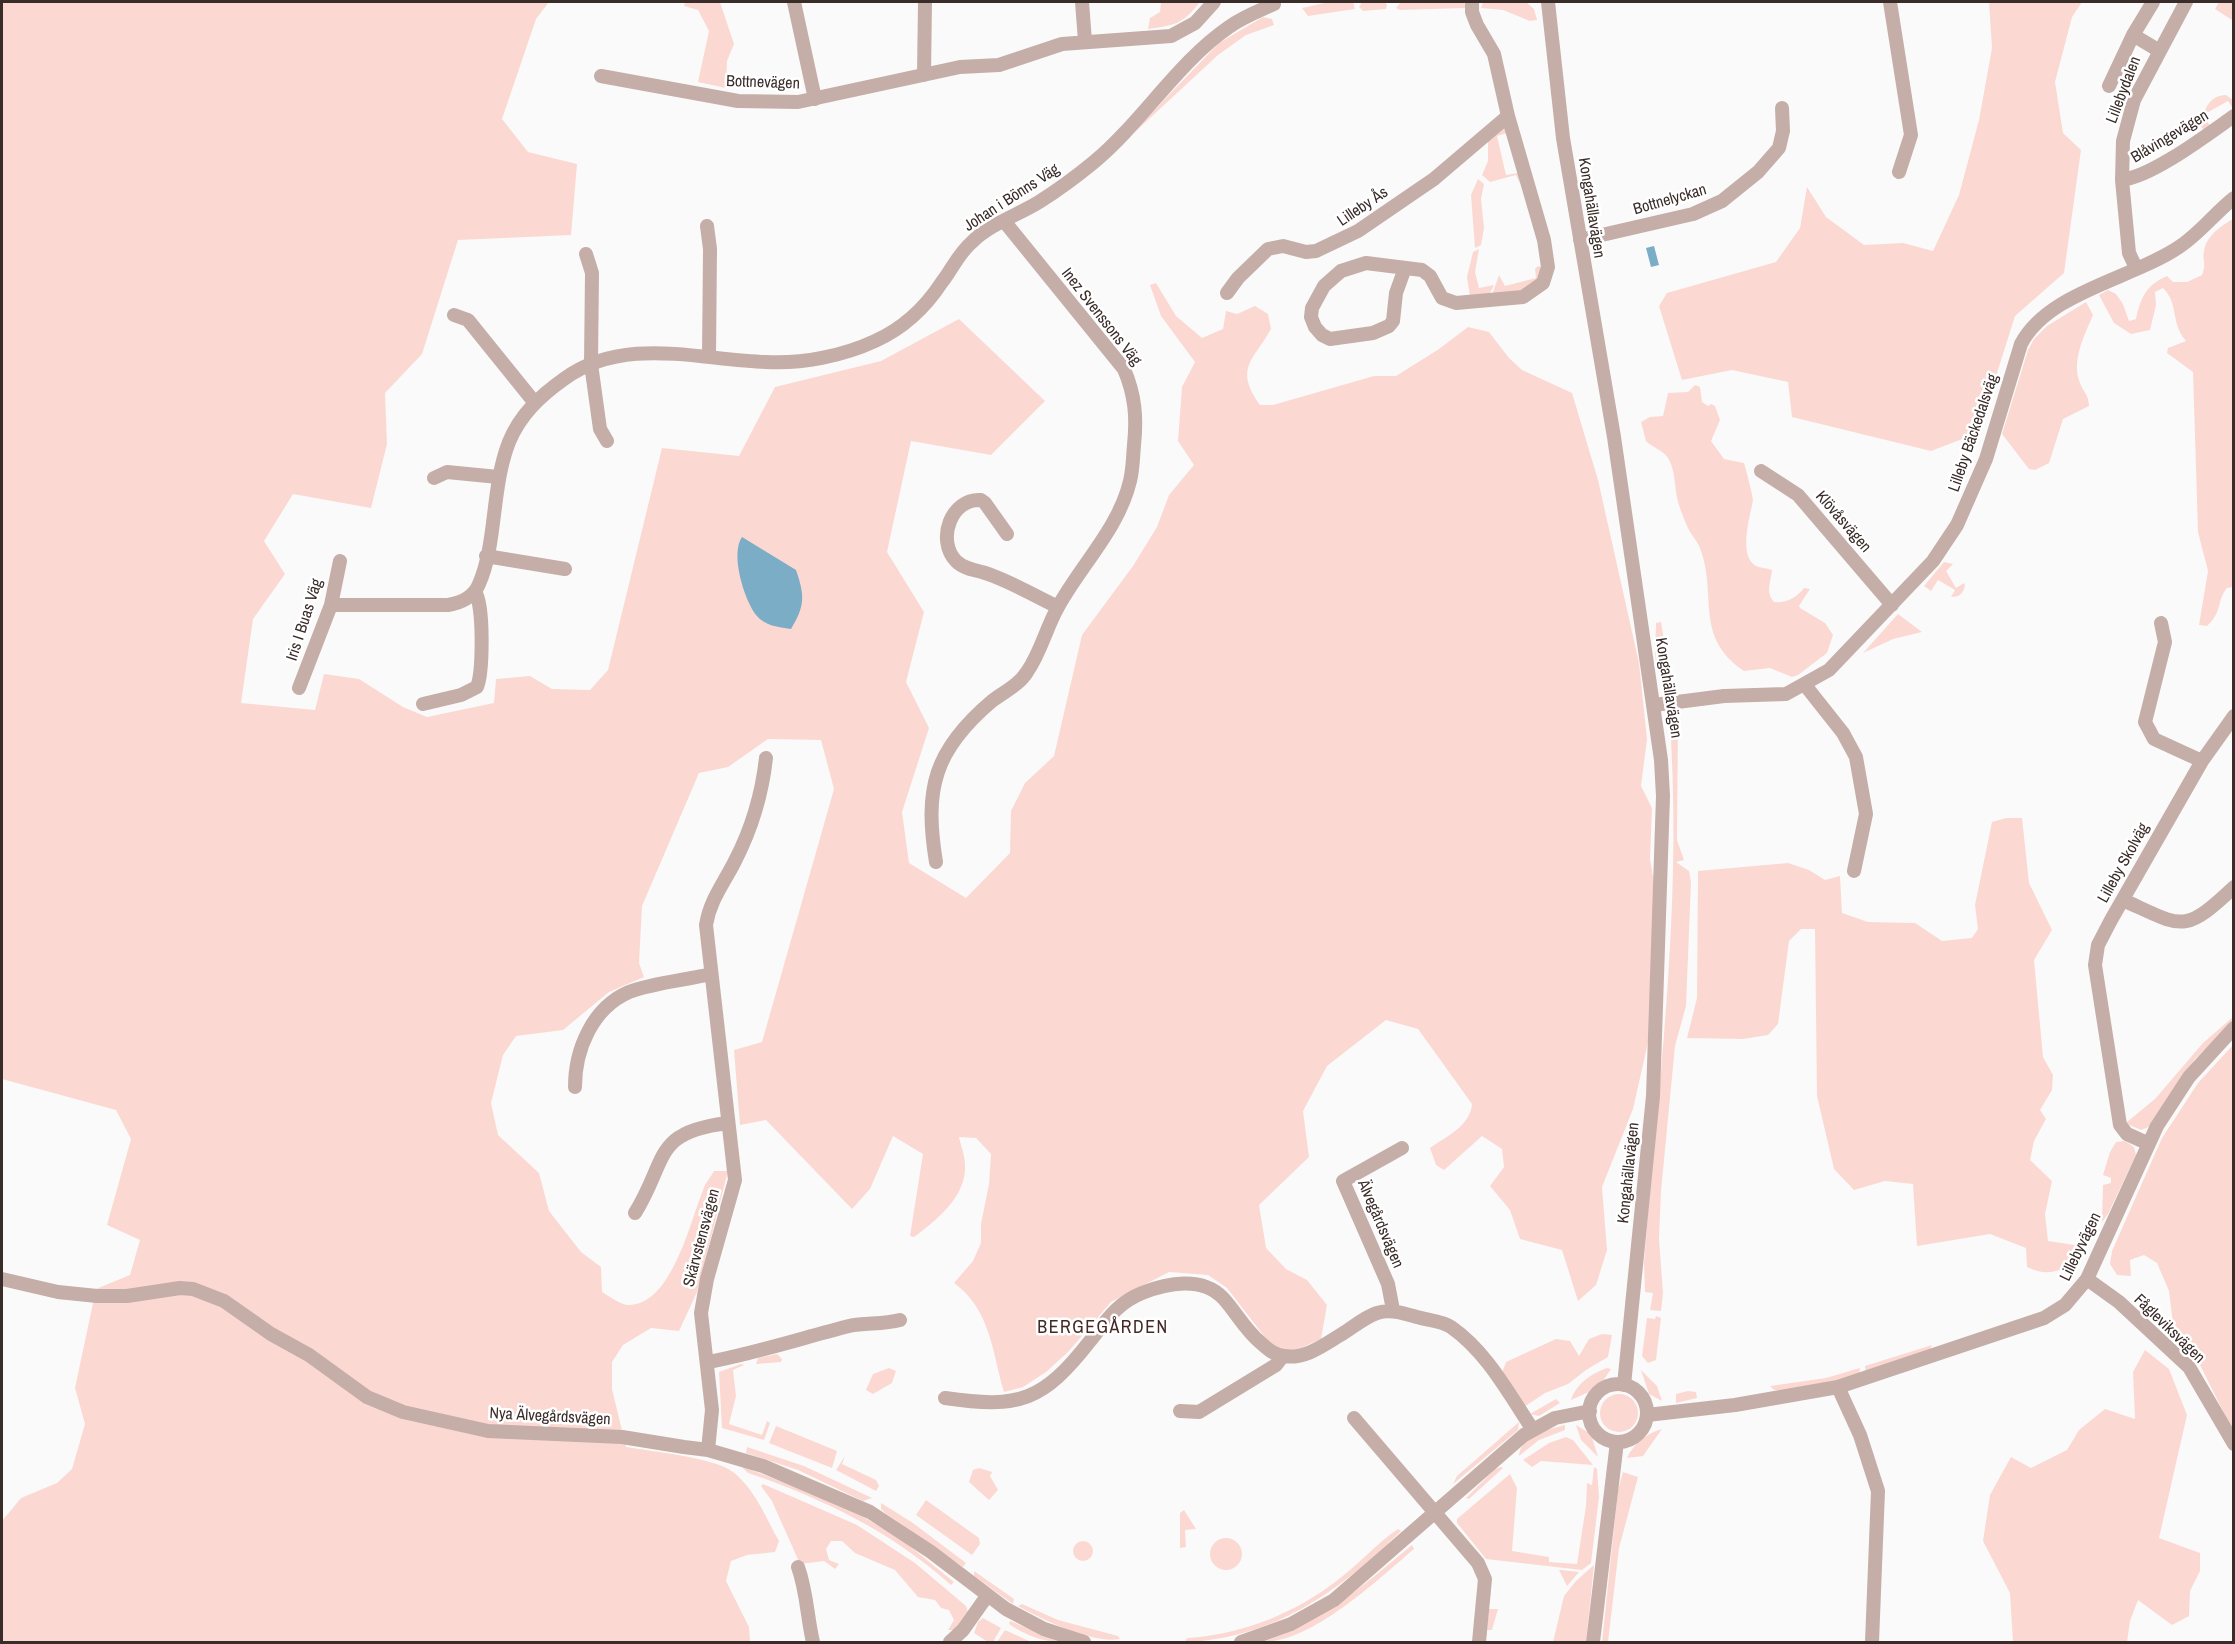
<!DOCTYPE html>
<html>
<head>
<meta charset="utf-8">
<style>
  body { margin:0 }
  #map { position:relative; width:2235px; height:1644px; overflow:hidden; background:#fafafa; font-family:"Archivo Narrow",sans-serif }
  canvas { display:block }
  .frame { position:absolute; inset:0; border:3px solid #392c29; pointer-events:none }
</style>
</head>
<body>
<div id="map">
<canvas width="2235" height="1644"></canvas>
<div class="frame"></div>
</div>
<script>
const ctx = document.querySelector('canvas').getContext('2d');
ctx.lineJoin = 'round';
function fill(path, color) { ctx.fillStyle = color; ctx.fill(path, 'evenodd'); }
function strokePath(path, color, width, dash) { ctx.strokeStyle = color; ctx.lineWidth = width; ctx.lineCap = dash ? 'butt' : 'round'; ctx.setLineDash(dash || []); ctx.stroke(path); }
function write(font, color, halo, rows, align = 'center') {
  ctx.font = font + ' "Archivo Narrow",sans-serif'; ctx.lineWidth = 5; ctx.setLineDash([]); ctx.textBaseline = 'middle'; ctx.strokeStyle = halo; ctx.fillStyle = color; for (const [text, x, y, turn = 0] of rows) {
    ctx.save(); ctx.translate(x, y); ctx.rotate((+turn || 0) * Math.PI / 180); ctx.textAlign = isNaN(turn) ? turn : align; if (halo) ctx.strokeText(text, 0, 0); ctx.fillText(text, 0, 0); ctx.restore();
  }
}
fill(new Path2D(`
  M 2,2 L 549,2 L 536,19 L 502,119 L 528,152 L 577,164 L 571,235 L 458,240 L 422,354 L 385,393 L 387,444 L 371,508 L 293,494 L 264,541 L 285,574 L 253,619 L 241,703 L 315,710 L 324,674 L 359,679 L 403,707 L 427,717 L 494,703 L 496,679 L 530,676 L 552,689 L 590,690 L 608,670 L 662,448 L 739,456 L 775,387 L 881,361 L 959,319 L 1045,401 L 991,455 L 911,441 L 887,552 L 924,612 L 906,682 L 929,728 L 902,812 L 909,863 L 966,898 L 1010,853 L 1011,811 L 1025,783 L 1054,756 L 1082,635 L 1133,566 L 1157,527 L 1169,495 L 1194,465 L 1178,441 L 1182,387 L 1195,362 L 1161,316 L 1150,285 L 1156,283 L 1176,316 L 1202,338 L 1223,329 L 1226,311 L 1237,314 L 1255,306 L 1268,314 L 1271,329 C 1253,361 1234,368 1260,405 L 1273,405 L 1374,376 L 1396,376 L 1439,349 L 1468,327 L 1489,332 L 1509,358 L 1522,370 L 1572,393 L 1598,480 L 1639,663 L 1647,739 L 1641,786 L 1652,808 L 1650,859 L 1657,899 L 1649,1038 L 1633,1109 L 1602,1187 L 1607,1250 L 1596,1285 L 1578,1301 L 1562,1250 L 1520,1239 L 1510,1210 L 1490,1186 L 1504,1167 L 1502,1149 L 1482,1136 L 1444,1170 L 1436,1165 L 1430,1148 C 1447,1136 1470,1126 1472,1104 L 1418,1029 L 1386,1020 L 1327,1066 L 1303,1111 L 1309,1157 L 1259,1205 L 1266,1248 L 1286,1269 L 1307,1280 L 1327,1305 L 1321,1339 L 1294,1351 L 1274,1349 L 1227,1288 L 1208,1275 L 1169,1272 L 1111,1302 L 1068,1352 L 1046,1372 L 1023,1387 L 1004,1392 C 992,1352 991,1310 954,1283 L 973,1261 L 981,1243 L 981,1224 L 989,1184 L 991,1154 L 976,1138 L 959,1137 C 961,1146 965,1156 965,1165 C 967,1196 936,1221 914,1237 L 910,1236 L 923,1154 L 893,1136 L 870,1189 L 852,1209 L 766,1120 L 740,1125 L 734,1050 L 762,1042 L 834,789 L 821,740 L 768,739 L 728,767 L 699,773 L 642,906 L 639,963 L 644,977 L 609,992 L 563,1030 L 516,1036 L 503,1055 L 491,1103 L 498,1135 L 539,1173 L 549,1211 L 581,1252 L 601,1267 L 602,1292 C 609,1296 622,1306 630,1305 C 672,1303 690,1222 703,1190 C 705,1183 711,1177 714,1171 L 728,1171 L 697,1292 L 679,1331 L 651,1328 L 623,1345 L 612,1362 L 612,1389 L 626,1447 C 650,1451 716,1458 733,1472 C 755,1489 766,1518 779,1541 L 775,1552 L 747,1555 L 731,1561 L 726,1581 L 749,1627 L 750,1642 L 2,1642 L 2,1521 L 21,1498 L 57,1483 L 72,1469 L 85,1424 L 75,1388 L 96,1289 L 130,1275 L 140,1240 L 107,1225 L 131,1139 L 116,1110 L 2,1079 Z
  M 685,2 L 720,2 L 734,44 L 727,61 L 726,88 L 698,82 L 709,31 L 698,10 L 684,6 Z
  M 1161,2 L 1200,2 C 1182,25 1175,25 1148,29 L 1150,18 L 1160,12 Z
  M 1329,2 L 1353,2 L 1355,9 L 1308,16 L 1302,8 Z
  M 1362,2 L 1385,2 L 1387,5 L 1386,9 L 1363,11 L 1359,7 Z
  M 1401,2 L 1463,2 L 1466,5 L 1465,8 L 1400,10 L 1396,8 Z
  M 1483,2 L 1526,2 L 1534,9 L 1537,20 L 1530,21 L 1503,10 L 1481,8 Z
  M 1989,2 L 2082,2 L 2072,17 L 2055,82 L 2063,133 L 2081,150 L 2064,273 L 2015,316 L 1978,433 L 1931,451 L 1792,417 L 1788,382 L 1732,370 L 1682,380 L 1659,306 L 1667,293 L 1776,262 L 1800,228 L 1807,187 L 1826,217 L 1864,245 L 1903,243 L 1933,251 L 1959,195 L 1979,120 L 1992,48 Z
  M 2219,2 L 2233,2 L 2233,25 L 2232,20 L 2215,9 Z
  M 1263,17 L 1272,19 L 1274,25 L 1246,35 L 1218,55 L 1094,170 L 1058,198 L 1019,220 L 1132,133 L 1219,43 Z
  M 2226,95 L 2233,100 L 2233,109 L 2228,101 L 2203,115 L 2212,129 L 2204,131 L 2199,123 C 2206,109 2209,95 2226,95 Z
  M 1505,126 L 1507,133 L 1497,136 L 1506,175 L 1518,173 L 1520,184 L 1516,175 L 1490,182 L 1482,175 L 1488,161 L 1488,137 Z
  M 1478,179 L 1484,184 L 1481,199 L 1484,228 L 1481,245 L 1475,248 L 1471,195 Z
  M 2233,219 L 2233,587 L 2227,588 C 2216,602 2223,611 2207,626 L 2199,625 L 2208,571 L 2198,532 L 2193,372 L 2167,353 L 2168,348 L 2186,341 C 2170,322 2179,304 2163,288 L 2155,292 L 2156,305 L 2150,330 L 2131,334 L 2114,323 L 2099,295 L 2108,290 L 2116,294 L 2123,304 L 2129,321 L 2136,319 C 2141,297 2146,285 2167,276 L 2173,282 L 2187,282 L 2202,275 C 2207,263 2202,261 2204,251 C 2206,236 2221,226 2233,219 Z
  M 1479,249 L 1475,272 L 1479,288 L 1494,285 L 1489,295 L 1470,296 L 1467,277 L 1473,252 Z
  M 1538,266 L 1541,267 L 1541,276 L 1526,290 L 1492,295 L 1499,275 L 1505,286 L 1536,278 L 1535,269 Z
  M 2086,302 L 2093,315 C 2085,334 2072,359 2079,380 C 2082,391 2089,394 2089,406 L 2063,419 L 2049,463 L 2035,470 L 2029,469 L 2002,434 L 2028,350 L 2034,339 L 2047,326 Z
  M 1695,385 L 1700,387 L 1702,402 L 1708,406 L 1711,404 L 1715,406 L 1720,420 L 1711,441 L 1724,459 L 1744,463 C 1746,469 1753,497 1753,500 C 1750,517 1737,558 1758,567 C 1762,568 1767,568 1772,570 C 1771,583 1765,591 1774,602 C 1787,603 1796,598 1804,588 L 1810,589 L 1799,606 L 1800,608 L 1825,623 L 1833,635 L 1827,653 L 1798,675 L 1792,677 L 1770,668 L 1744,671 C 1693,636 1718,596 1700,548 C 1697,540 1691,535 1688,528 C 1684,520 1681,511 1678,502 C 1674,488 1676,471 1668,458 C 1663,450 1653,448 1646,441 L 1641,422 L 1650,417 L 1663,416 L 1668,393 L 1688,392 Z
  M 1944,562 L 1953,564 L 1946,571 L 1956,588 L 1964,583 L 1965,586 C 1963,594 1959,597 1951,597 L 1955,590 L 1938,580 L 1931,591 L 1924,586 Z
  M 1898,614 L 1922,632 L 1893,639 L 1863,653 Z
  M 1661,622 L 1672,687 C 1650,679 1656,642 1656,623 Z
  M 1678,722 L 1677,840 L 1684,860 L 1676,862 L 1689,871 L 1691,882 L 1686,1006 L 1675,1046 L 1661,1191 L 1659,1239 L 1663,1293 L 1661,1311 L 1650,1310 L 1653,1293 L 1645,1292 L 1644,1263 C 1658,1089 1681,915 1671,741 L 1674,727 Z
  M 2006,818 L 2022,818 L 2029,883 L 2052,930 L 2034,960 L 2043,1057 L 2053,1075 L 2052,1090 L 2040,1110 L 2046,1119 L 2034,1141 L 2030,1160 L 2052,1181 L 2045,1214 L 2048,1241 L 2082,1246 C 2071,1270 2051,1279 2027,1267 L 2026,1248 L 1990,1234 L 1917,1246 L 1913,1184 L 1885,1181 L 1854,1190 L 1834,1169 L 1817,1096 L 1815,929 L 1801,929 L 1789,941 L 1778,1024 L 1768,1035 L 1743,1039 L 1687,1038 L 1697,998 L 1698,871 L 1788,863 L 1809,870 L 1825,880 L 1840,876 L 1842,913 L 1868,922 L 1915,923 L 1942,941 L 1972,938 L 1978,929 L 1975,905 L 1992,822 Z
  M 2233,1017 L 2233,1022 L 2195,1059 L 2151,1126 L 2141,1130 L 2127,1124 L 2127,1122 L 2155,1099 L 2203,1043 Z
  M 2233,1045 L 2233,1431 L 2199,1363 L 2175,1340 L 2169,1291 L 2157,1263 L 2144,1255 L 2130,1260 L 2131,1276 L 2117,1275 L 2110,1264 L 2112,1251 L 2162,1138 L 2198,1083 Z
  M 2125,1141 L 2134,1147 L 2136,1155 L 2108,1214 L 2102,1222 L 2103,1185 L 2111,1183 L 2111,1178 L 2103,1175 L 2110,1152 L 2116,1142 Z
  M 1656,1316 L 1661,1318 L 1656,1360 L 1648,1363 L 1642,1356 L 1647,1318 L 1655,1319 Z
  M 1602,1334 L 1612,1335 L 1608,1357 L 1586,1370 L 1568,1384 L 1545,1393 L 1524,1407 L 1502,1373 L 1506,1362 L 1556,1339 L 1570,1341 L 1579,1356 L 1589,1339 Z
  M 1932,1345 L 1930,1350 L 1866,1373 L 1865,1366 Z
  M 2145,1350 L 2169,1369 L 2187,1415 L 2159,1538 L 2200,1553 L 2200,1571 L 2190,1591 L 2189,1616 L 2172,1625 L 2138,1600 L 2130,1621 L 2127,1642 L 2013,1642 L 2010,1593 L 1983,1541 L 1990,1495 L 2011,1457 L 2031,1468 L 2067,1450 L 2079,1430 L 2105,1409 L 2135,1419 L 2133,1372 Z
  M 777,1354 L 782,1359 L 781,1362 L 756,1364 L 758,1358 Z
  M 741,1364 L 744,1365 L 733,1370 L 736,1396 L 729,1424 L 762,1435 L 767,1421 L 770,1423 L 764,1440 L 722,1428 L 719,1372 Z
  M 889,1368 L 896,1371 L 892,1383 L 873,1394 L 866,1390 L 873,1374 Z
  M 1607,1368 L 1611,1369 L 1603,1381 L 1591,1391 L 1571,1400 C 1575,1385 1592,1373 1607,1368 Z
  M 1860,1368 L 1859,1375 L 1800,1390 L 1774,1390 L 1770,1386 L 1826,1378 Z
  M 1641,1370 L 1657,1386 L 1662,1401 L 1649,1394 Z
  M 1688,1391 L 1696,1392 L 1697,1398 L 1676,1403 L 1676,1394 Z
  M1600 1413a19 19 0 1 1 38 0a19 19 0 1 1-38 0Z
  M 1556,1399 L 1560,1403 L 1539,1416 L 1530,1414 Z
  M 1519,1422 L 1518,1430 L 1453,1484 L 1457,1476 Z
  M 1565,1425 L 1565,1430 L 1539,1440 L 1519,1456 C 1520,1436 1549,1429 1565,1425 Z
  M 1576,1425 L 1591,1434 L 1598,1457 L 1581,1440 Z
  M 776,1426 L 837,1451 L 832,1468 L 769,1443 Z
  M 1662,1429 L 1643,1456 L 1627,1458 C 1633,1444 1647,1433 1662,1429 Z
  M 1566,1437 L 1573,1440 L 1593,1465 L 1541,1461 L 1532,1467 L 1523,1460 L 1549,1443 Z
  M 747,1447 L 804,1466 L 872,1498 L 863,1501 L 798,1470 L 746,1453 Z
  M 845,1456 L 842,1464 L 876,1480 L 879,1486 L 876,1491 L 836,1470 Z
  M 741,1466 L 843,1505 L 901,1539 L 954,1582 L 951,1585 C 892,1532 822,1498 748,1473 Z
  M 1501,1467 L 1503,1468 L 1469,1499 L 1466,1498 L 1495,1469 Z
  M 1594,1467 L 1597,1469 L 1599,1497 L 1591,1563 L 1582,1570 L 1486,1559 L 1457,1523 L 1457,1519 L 1510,1474 L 1517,1488 L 1512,1551 L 1549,1557 L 1549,1562 L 1577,1564 L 1586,1506 L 1587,1483 L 1592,1485 Z
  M 979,1468 L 992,1472 L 990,1476 L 998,1490 L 989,1500 L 969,1482 L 973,1470 Z
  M 1623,1472 L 1638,1477 L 1619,1548 L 1608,1642 L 1602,1642 L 1618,1490 Z
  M 763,1484 L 857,1525 L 915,1563 L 966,1606 L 968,1612 L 956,1630 L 948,1630 L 954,1620 L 949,1610 L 941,1608 L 935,1600 L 918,1597 L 895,1570 L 855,1553 L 842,1541 L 831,1541 L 826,1549 L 829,1560 L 839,1564 L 835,1569 L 824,1561 L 800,1564 L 772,1501 L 761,1486 Z
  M 926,1500 L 979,1538 L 980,1544 L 972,1555 L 916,1515 Z
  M 881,1503 L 913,1523 L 966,1563 L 963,1567 L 885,1513 L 881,1509 Z
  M 1184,1510 L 1196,1529 L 1185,1530 L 1186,1547 L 1180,1548 L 1180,1513 Z
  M 1398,1529 L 1401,1531 C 1340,1591 1273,1639 1185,1642 L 1187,1638 C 1241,1635 1296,1613 1339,1579 C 1359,1564 1377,1543 1398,1529 Z
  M1210 1554a16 16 0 1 1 32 0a16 16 0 1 1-32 0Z
  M1073 1551a10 10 0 1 1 20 0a10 10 0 1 1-20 0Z
  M 1412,1545 L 1414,1549 C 1376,1581 1313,1642 1262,1642 C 1321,1623 1365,1584 1412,1545 Z
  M 1594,1565 L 1586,1642 L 1553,1642 L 1564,1596 L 1576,1581 Z
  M 1559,1570 L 1561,1570 L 1579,1572 L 1567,1586 Z
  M 974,1571 L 1014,1599 L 1013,1604 L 974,1576 Z
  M 1022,1604 L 1058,1620 L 1118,1636 L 1120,1639 C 1093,1644 1043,1620 1018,1606 Z
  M 1489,1609 L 1498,1609 L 1492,1630 L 1487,1630 Z
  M 983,1618 L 1001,1628 L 993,1642 L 988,1642 L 974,1633 L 978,1622 Z
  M 1010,1621 L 1062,1642 C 1043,1642 1025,1635 1009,1624 Z
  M 1005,1630 L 1031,1642 L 997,1642 Z`), '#fbd9d2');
fill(new Path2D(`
  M 1654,246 L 1659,265 L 1651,267 L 1646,248 Z
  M 742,537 L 796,570 C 805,596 805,606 791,629 C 778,627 765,626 756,615 C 744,599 730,554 742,537 Z`), '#7cadc6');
strokePath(new Path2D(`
  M 794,2 L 815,99
  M 1082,2 L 1085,41
  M 1548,2 L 1563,138 L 1614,437 L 1661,760 L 1663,796 L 1653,1096 L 1624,1385
  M 1890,2 L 1911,135 L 1899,172
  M 2153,2 L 2133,35 L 2158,50
  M 924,75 L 925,2
  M 601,76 L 738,101 L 798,102 L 960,67 L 999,65 L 1062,44 L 1171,36 L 1195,23 L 1214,2
  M 2109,86 L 2133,35
  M 2122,180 C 2153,176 2207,135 2234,116
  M 707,226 L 710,249 L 709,357
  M 1580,240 L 1693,214 L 1722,201 L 1758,172 L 1779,148 L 1783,131 L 1782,108
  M 586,254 L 592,273 L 591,364 L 600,429 L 607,441
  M 1405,268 L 1396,293 L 1393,321 L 1389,326 L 1373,333 L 1330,339 L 1322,335 L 1315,327 L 1311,317 L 1312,308 L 1324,286 L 1341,271 L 1366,263 L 1422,270 L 1430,276 L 1442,298 L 1456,303 L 1523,297 L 1543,283 L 1548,267 L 1544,240 L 1508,116 L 1494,54 L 1477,25 L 1472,12 L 1472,2
  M 2136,268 L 2129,253 L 2122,180 L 2123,141 L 2134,100 L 2186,2
  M 1227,293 L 1238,278 L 1268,249 L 1283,246 L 1306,252 L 1316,251 L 1358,231 L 1434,179 L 1508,116
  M 454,315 L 468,320 L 535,403
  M 1761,471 L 1798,495 L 1892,605
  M 434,478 L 447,472 L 498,477
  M 1007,534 L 985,503 L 981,500 C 951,498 936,540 956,561 C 963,568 973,570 982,572 C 1009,580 1032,595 1058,607
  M 486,556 L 565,569
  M 331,605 L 448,605 C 460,603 474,597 479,584 C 497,543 491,488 509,442 C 520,415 540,396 564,379 C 624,335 698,360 766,362 C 802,364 843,356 875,341 C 904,328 925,308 942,282 C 952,269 959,253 972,242 C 990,224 1018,215 1039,202 C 1058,190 1077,176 1094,162 C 1142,122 1178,62 1229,27 C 1243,17 1259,11 1274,4
  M 1805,685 L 1843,733 L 1856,757 L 1866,814 L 1854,871
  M 299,688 L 331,605 L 340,561
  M 423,704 L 461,695 L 477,687 C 483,672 484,604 475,592
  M 1654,705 L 1724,696 L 1786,694 L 1829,670 L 1933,561 L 1957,525 L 1986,459 L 2021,344 C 2048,292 2132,279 2179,247 C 2199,234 2214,214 2234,198
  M 2202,761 L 2234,716
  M 936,862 C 924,789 934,750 992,701 C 1004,692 1019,685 1027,672 C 1041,652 1046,628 1058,607 C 1081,565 1119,528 1130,481 C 1133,469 1133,456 1134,445 C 1137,417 1135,395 1124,369 L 1004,221
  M 2123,900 C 2183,927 2183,935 2234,887
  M 575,1087 C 575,1050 592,1008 629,992 C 652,983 686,980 711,974
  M 2147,1143 L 2127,1134 L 2120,1125 L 2095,965 L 2098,945 L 2111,920 L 2202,761 L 2154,739 L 2145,722 L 2165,642 L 2161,623
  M 635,1213 C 668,1160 652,1132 728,1123
  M 2,1279 L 58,1292 L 97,1296 L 127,1296 L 180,1288 L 193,1289 L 224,1301 L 271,1334 L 309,1355 L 367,1397 L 403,1412 L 488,1431 L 622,1437 L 684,1447 L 708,1450 L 763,1466 L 870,1512 L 931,1552 L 1006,1609 L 1044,1629 L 1084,1642
  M 2087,1279 L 2119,1302 L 2189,1367 L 2234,1444
  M 1393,1310 L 1388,1284 L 1343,1181 L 1402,1148
  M 708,1362 C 756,1353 802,1338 849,1326 C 865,1322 882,1325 900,1320
  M1589 1413a29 29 0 1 1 58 0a29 29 0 1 1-58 0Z
  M 1838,1387 L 1860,1435 L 1878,1491 L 1872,1642
  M 945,1398 C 1020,1409 1043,1401 1090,1341 C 1106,1321 1117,1303 1142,1293 C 1167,1283 1202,1276 1223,1298 C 1236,1312 1245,1330 1261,1343 C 1268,1349 1274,1355 1284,1356 C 1305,1360 1325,1344 1342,1334 C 1353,1327 1365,1317 1377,1313 C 1391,1309 1403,1313 1417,1317 C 1427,1320 1443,1321 1451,1327 C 1487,1352 1509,1394 1533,1430
  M 1180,1411 L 1199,1412 L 1276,1365 L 1283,1356
  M 1647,1415 L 1735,1405 L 1838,1387 L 2044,1318 L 2065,1305 L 2087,1279 L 2157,1126 L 2189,1077 L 2234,1028
  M 1354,1418 L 1478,1563 L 1485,1579 L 1479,1642
  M 708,1450 L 712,1410 L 701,1313 L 707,1279 L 735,1180 L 706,925 C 710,900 724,883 735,861 C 752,828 762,794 766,758
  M 798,1567 C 807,1592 807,1617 813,1642
  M 950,1642 L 963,1630 L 987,1596
  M 1241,1642 L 1291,1624 L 1334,1600 L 1524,1435 L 1555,1418 L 1590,1411
  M 1593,1642 L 1617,1442`), '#c5ada8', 14);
write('16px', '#392c29', '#fff', [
  ["Bottnevägen",763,83,2],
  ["Lillebydalen",2124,90,-69],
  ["Blåvingevägen",2170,137,-31],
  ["Johan i Bönns Väg",1012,198,-33],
  ["Bottnelyckan",1670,200,-16],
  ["Lilleby Ås",1363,207,-34],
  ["Kongahällavägen",1591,208,81],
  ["Inez Svenssons Väg",1101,317,52],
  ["Lilleby Bäckedalsväg",1974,433,-71],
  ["Klövåsvägen",1843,522,49],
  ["Iris I Buas Väg",305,620,-72],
  ["Kongahällavägen",1668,688,81],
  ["Lilleby Skolväg",2124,863,-61],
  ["Kongahällavägen",1629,1173,-84],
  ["Älvegårdsvägen",1380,1224,67],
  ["Skärvstensvägen",702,1238,-75],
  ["Lillebyvägen",2081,1247,-64],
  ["Fågleviksvägen",2169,1329,44],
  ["Nya Älvegårdsvägen",550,1417,3]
]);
ctx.letterSpacing = '1.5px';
write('18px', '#432923', '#fff', [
  ["BERGEGÅRDEN",1103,1328]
]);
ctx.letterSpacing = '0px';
</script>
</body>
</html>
